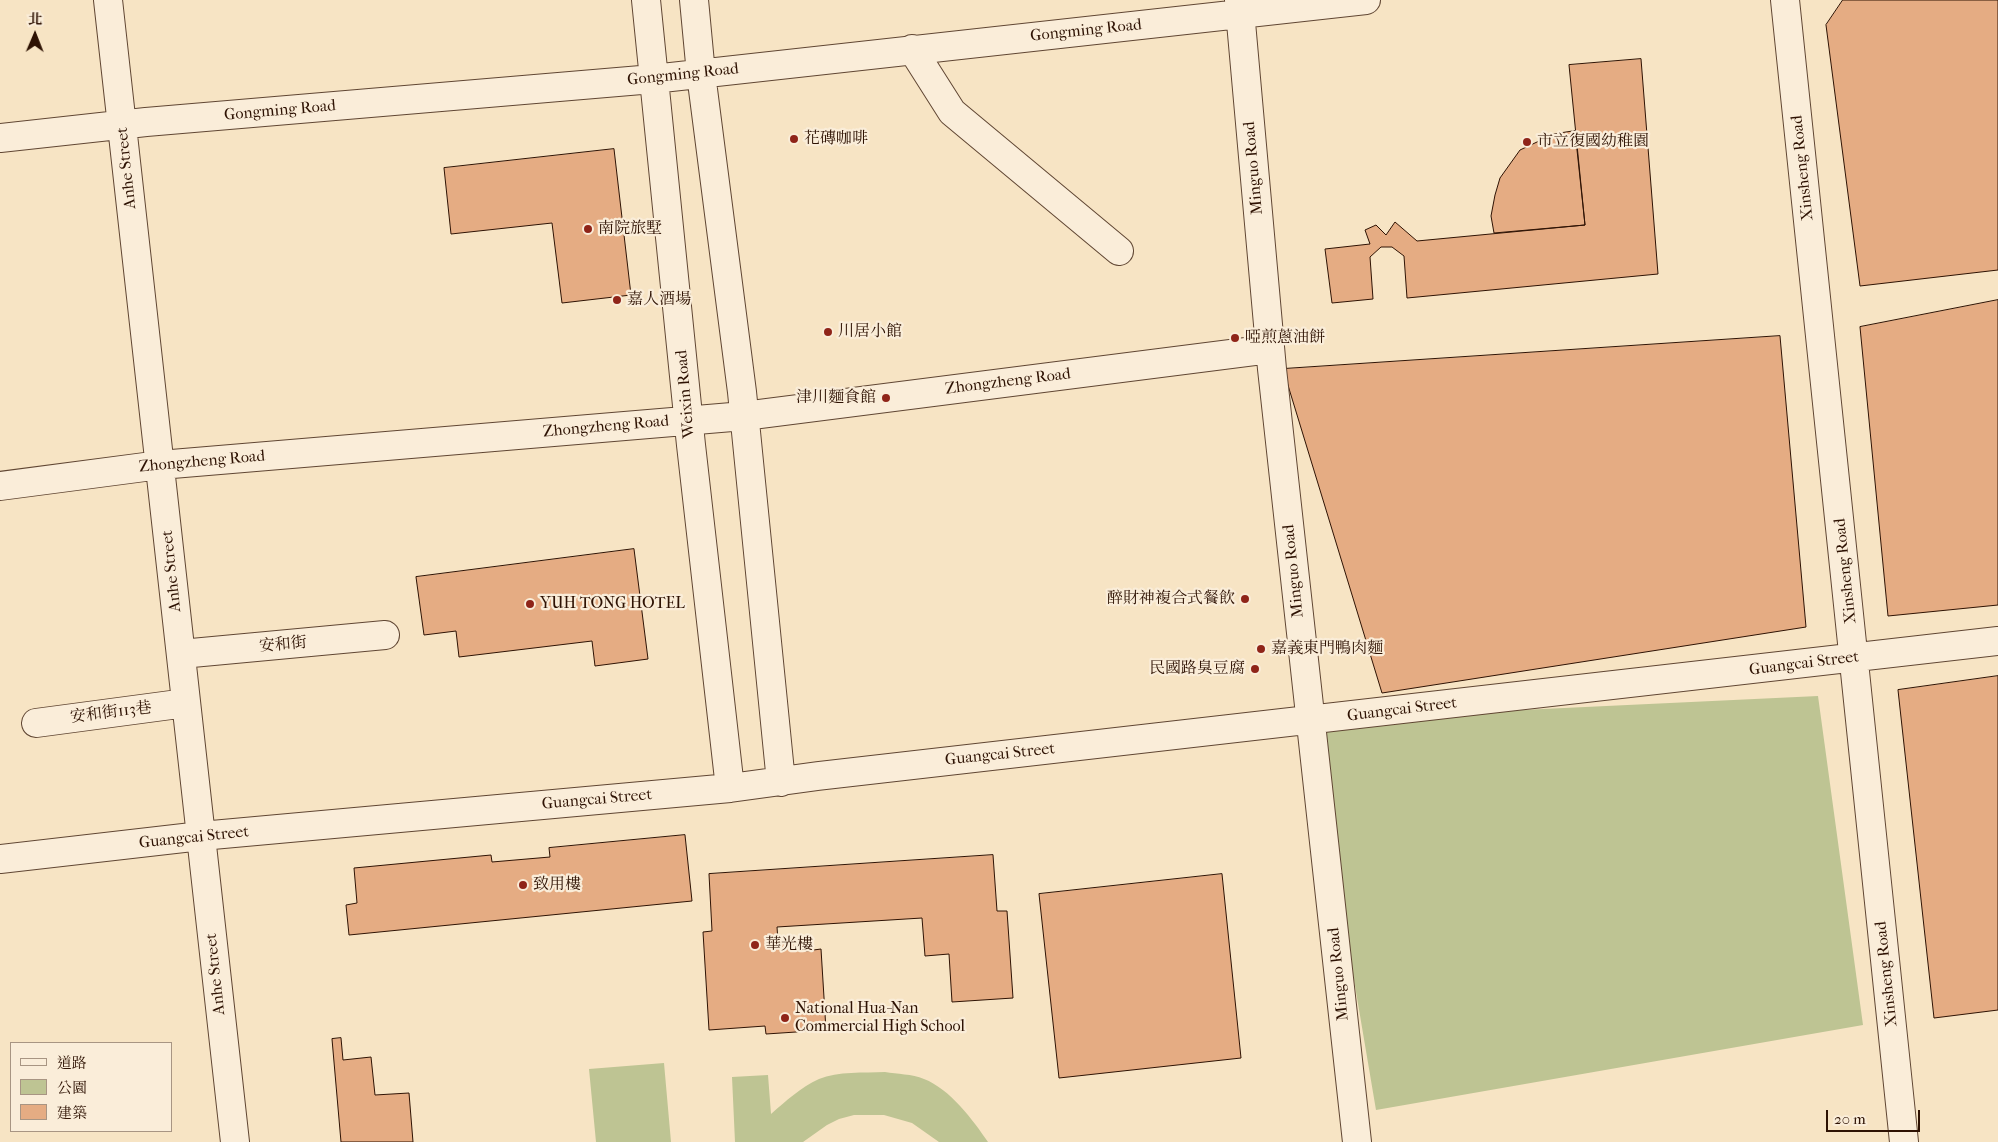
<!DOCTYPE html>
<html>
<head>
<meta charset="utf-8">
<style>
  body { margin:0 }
  #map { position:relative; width:1998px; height:1142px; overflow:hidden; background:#f7e4c4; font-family:"IM FELL French Canon","Noto Serif TC",serif }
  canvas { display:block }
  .legend { position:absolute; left:10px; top:1042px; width:162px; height:90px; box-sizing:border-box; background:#faedd9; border:1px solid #a89583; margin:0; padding:6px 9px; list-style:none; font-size:15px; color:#2e1203 }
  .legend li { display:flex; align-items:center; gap:10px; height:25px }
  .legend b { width:25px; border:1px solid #a89583 }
  .north { position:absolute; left:10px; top:10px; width:50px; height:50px; -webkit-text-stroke:4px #faedd9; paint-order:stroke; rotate:1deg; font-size:14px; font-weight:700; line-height:20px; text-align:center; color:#2e1203 }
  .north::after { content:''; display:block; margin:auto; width:18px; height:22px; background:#2e1203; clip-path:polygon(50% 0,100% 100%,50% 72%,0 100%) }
  .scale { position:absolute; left:1826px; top:1110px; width:94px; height:22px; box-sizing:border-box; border:2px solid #2e1203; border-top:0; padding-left:6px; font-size:15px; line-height:18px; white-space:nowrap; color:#2e1203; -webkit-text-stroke:4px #faedd9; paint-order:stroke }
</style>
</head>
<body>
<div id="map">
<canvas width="1998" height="1142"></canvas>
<ul class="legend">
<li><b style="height:6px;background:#faedd9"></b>道路</li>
<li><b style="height:14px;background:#bec493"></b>公園</li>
<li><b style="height:14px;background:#e5ac83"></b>建築</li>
</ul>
<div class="north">北</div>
<div class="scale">20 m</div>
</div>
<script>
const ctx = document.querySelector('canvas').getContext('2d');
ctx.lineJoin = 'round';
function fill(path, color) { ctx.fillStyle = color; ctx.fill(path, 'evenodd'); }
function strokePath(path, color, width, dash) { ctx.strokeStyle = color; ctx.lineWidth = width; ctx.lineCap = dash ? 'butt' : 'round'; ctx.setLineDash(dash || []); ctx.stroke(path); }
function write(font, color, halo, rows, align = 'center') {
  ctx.font = font + ' "IM FELL French Canon","Noto Serif TC",serif'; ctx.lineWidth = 4.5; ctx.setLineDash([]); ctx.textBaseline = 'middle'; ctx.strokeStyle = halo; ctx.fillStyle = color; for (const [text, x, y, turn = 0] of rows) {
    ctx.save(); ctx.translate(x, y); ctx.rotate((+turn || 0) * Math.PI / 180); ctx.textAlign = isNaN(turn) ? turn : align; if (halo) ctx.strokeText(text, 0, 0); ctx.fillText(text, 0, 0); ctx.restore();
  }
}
fill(new Path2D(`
  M 1818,696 L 1863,1025 L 1376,1110 L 1310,720 Z
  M 664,1063 L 671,1142 L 596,1142 L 589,1069 Z
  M 885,1072 C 897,1074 912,1074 924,1079 C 950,1089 973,1120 988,1142 L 939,1142 L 912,1123 L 884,1115 L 854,1115 L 839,1119 L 827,1125 L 803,1142 L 735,1142 L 732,1077 L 768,1075 L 771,1114 C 786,1101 801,1087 819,1079 C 838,1071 864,1073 885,1072 Z`), '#bec493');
const building = new Path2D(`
  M 1843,0 L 1998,0 L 1998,270 L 1860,286 L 1826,25 Z
  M 1641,59 L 1658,274 L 1407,298 L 1404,256 L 1392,247 L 1381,247 L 1370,257 L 1373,299 L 1332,303 L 1325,249 L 1370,244 L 1365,230 L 1376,225 L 1386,235 L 1395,222 L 1417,241 L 1585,225 L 1569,65 Z
  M 1575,131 L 1585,225 L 1494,233 L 1491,216 L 1495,195 L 1500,178 L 1520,150 L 1554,134 Z
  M 614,149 L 631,295 L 562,303 L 552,223 L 451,234 L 444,168 Z
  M 1998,300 L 1998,605 L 1888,616 L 1860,327 Z
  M 1780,336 L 1806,627 L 1382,693 L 1283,369 Z
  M 634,549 L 648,659 L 595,666 L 592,641 L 459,657 L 456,631 L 424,635 L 416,577 Z
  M 1998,676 L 1998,1010 L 1934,1018 L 1898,690 Z
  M 685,835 L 692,901 L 349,935 L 346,905 L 357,903 L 354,868 L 491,855 L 492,862 L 550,857 L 549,848 Z
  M 993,855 L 997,911 L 1007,911 L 1013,998 L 952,1002 L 949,954 L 925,956 L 922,918 L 777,927 L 778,941 L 805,940 L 806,951 L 821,949 L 826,1030 L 766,1034 L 765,1026 L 709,1030 L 703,932 L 712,931 L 709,874 Z
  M 1222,874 L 1241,1058 L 1059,1078 L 1039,894 Z
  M 341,1038 L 343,1060 L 371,1057 L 375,1095 L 409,1093 L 413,1142 L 341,1142 L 332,1039 Z`);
fill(building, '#e5ac83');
strokePath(building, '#2e1203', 1);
const minor = new Path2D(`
  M 108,0 L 235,1142
  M 646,0 L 691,445 L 730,788
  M 694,0 L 701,74 L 742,392 L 781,782
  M 1239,0 L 1272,369 L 1357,1142
  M 1785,0 L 1904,1142
  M 912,49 L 952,112 L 1119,251
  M 0,138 L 146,122 L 653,79 L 1366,0
  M 0,486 L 160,465 L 744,416 L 1270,349
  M 181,654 L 385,635
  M 36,723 L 186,703
  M 0,859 L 201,836 L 730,788 L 818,776 L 1998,641`);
strokePath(minor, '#604633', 30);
strokePath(minor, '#faedd9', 28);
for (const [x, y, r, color] of [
  [794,139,5,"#8f2418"],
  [1527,142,5,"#8f2418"],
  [588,229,5,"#8f2418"],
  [617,300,5,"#8f2418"],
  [828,332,5,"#8f2418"],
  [1235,338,5,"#8f2418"],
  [886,398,5,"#8f2418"],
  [1245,599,5,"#8f2418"],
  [530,604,5,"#8f2418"],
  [1261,649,5,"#8f2418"],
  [1255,669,5,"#8f2418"],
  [523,885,5,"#8f2418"],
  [755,945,5,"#8f2418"],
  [785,1018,5,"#8f2418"]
]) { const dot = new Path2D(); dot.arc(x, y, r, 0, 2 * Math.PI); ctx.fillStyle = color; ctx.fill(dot); strokePath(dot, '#faedd9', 2); }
write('16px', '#2e1203', '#faedd9', [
  ["Gongming Road",1086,31,-6],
  ["Gongming Road",683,75,-6],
  ["Gongming Road",280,111,-5],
  ["Anhe Street",127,168,-96],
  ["Minguo Road",1254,168,-95],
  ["Xinsheng Road",1803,168,-96],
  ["Zhongzheng Road",1008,382,-7],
  ["Weixin Road",686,394,-95],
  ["Zhongzheng Road",606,427,-5],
  ["Zhongzheng Road",202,462,-5],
  ["Anhe Street",172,571,-96],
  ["Minguo Road",1294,571,-96],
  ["Xinsheng Road",1846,571,-96],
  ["安和街",283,645,-5],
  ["Guangcai Street",1804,664,-7],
  ["Guangcai Street",1402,710,-7],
  ["安和街113巷",111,713,-7],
  ["Guangcai Street",1000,755,-6],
  ["Guangcai Street",597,800,-5],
  ["Guangcai Street",194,838,-6],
  ["Anhe Street",216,974,-96],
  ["Minguo Road",1339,974,-96],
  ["Xinsheng Road",1887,974,-96]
]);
write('16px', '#2e1203', '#faedd9', [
  ["花磚咖啡",804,139],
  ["市立復國幼稚園",1537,142],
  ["南院旅墅",598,229],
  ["嘉人酒場",627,300],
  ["川居小館",838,332],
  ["啞煎蔥油餅",1245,338],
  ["津川麵食館",876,398,"right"],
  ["醉財神複合式餐飲",1235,599,"right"],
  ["YUH TONG HOTEL",540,604],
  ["嘉義東門鴨肉麵",1271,649],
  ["民國路臭豆腐",1245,669,"right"],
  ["致用樓",533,885],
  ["華光樓",765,945],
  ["National Hua-Nan",795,1009],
  ["Commercial High School",795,1027]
], 'left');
</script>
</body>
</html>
